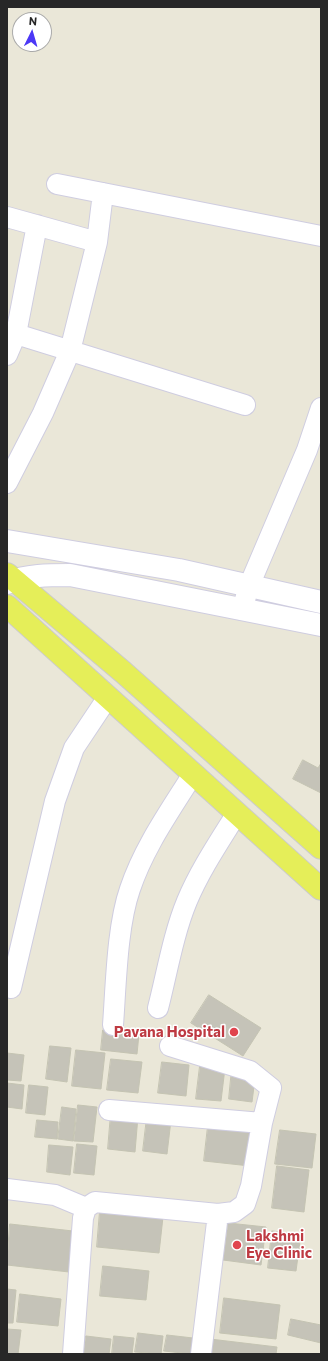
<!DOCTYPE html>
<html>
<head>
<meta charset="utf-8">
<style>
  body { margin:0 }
  #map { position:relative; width:328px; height:1361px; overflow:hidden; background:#eae7d8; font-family:Commissioner,sans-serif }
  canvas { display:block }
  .frame { position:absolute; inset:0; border:8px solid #272727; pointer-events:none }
  .north { position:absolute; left:12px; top:12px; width:40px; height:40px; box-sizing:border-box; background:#fff; border:1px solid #a9a9a9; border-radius:50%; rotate:5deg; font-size:11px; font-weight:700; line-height:16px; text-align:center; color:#272727 }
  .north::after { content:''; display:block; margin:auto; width:14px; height:18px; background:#4c38f6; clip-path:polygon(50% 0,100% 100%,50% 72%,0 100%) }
</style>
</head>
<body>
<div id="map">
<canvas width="328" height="1361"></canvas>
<div class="frame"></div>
<div class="north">N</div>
</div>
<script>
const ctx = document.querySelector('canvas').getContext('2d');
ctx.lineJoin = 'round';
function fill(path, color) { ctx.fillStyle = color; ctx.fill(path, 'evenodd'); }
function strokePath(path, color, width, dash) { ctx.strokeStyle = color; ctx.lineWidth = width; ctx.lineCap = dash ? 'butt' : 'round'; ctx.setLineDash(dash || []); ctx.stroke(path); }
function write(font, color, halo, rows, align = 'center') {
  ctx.font = font + ' Commissioner,sans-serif'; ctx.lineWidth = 3; ctx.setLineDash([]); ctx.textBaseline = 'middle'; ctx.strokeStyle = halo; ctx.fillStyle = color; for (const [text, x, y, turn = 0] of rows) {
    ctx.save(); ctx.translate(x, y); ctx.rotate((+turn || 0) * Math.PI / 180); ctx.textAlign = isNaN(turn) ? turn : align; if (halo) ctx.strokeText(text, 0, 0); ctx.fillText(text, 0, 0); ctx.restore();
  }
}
const building = new Path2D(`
  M 303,760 L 318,768 L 321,763 L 321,793 L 293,779 Z
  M 209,995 L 261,1028 L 243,1056 L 191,1023 Z
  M 103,1030 L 139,1034 L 137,1054 L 101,1050 Z
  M 50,1046 L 71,1048 L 67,1082 L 46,1079 Z
  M 76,1050 L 105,1053 L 101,1089 L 72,1086 Z
  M 7,1053 L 24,1055 L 21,1081 L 7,1080 Z
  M 111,1059 L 142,1062 L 138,1093 L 107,1090 Z
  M 162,1062 L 189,1065 L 186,1096 L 158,1093 Z
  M 200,1066 L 225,1068 L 221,1101 L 196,1099 Z
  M 232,1068 L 256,1071 L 252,1102 L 229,1099 Z
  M 7,1083 L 24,1085 L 22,1109 L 7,1107 Z
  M 29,1085 L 48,1087 L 45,1115 L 26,1113 Z
  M 78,1105 L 97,1107 L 93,1142 L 74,1141 Z
  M 62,1107 L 76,1109 L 73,1141 L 58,1139 Z
  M 111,1113 L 138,1116 L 135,1152 L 108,1149 Z
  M 147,1117 L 171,1120 L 167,1154 L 143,1151 Z
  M 37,1120 L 58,1122 L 57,1139 L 35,1137 Z
  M 208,1126 L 255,1131 L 250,1166 L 204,1161 Z
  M 280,1130 L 316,1134 L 312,1168 L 275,1164 Z
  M 77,1144 L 97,1146 L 94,1175 L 74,1173 Z
  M 49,1145 L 73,1147 L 70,1175 L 47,1172 Z
  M 277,1166 L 309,1170 L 304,1212 L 272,1208 Z
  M 100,1211 L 163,1217 L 159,1253 L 97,1247 Z
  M 228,1223 L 266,1227 L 261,1265 L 223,1260 Z
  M 10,1224 L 73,1231 L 69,1272 L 7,1265 Z
  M 272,1231 L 301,1234 L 296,1271 L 268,1268 Z
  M 103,1266 L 149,1271 L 146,1300 L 100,1296 Z
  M 7,1289 L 16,1290 L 13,1323 L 7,1323 Z
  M 20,1294 L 61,1299 L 58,1326 L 17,1322 Z
  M 224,1298 L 280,1305 L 276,1339 L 220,1333 Z
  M 291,1319 L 321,1325 L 321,1343 L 288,1335 Z
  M 7,1329 L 21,1330 L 18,1354 L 7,1354 Z
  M 138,1333 L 163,1336 L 161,1354 L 135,1352 Z
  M 167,1335 L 193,1338 L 191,1354 L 164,1351 Z
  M 86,1336 L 111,1339 L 109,1354 L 83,1354 Z
  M 114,1336 L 134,1338 L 132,1354 L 112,1354 Z
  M 210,1339 L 277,1347 L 276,1354 L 208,1354 Z`);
fill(building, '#c5c3b8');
strokePath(building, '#c4c3b2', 1);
const street = new Path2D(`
  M 57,184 L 321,236
  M 7,217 L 97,242
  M 16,334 L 37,225
  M 7,355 L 16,334 L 245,405
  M 7,483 L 43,413 L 70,351 L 97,242 L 103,193
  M 242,610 L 249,586 L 307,450 L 321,408
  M 11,988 L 55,801 L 74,748 L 108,697
  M 158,1008 C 167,973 173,935 187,901 C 200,870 219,842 237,813
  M 113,1025 C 116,985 117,926 130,889 C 144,847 170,811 193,774
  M 109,1110 L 262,1123
  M 7,1189 L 55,1195 L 86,1208
  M 73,1354 L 83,1218 L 86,1208 L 95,1202 L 218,1214 L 234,1212 L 245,1204 L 251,1186 L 262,1123 L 271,1088 L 250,1071 L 170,1046
  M 201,1354 L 218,1214`);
const secondary = new Path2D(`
  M 7,541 L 179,570 L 321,602
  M 7,583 C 27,575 49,575 70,575 L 321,625`);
const primary = new Path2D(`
  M 7,574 L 123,672 L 321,848
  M 7,606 L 321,889`);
strokePath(street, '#cfcde0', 22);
strokePath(secondary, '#cfcde0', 24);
strokePath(primary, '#cbcbcb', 24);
strokePath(street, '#fff', 20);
strokePath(secondary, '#fff', 22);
strokePath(primary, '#e5ee59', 22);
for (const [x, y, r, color] of [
  [234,1032,5,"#e0444e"],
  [237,1245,5,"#e0444e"]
]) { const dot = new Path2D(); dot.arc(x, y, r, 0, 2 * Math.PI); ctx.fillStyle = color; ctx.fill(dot); strokePath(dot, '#fff', 1.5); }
write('bold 15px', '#be3a42', '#fff', [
  ["Pavana Hospital",225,1032],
  ["Lakshmi",246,1236,"left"],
  ["Eye Clinic",246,1253,"left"]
], 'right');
</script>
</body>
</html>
